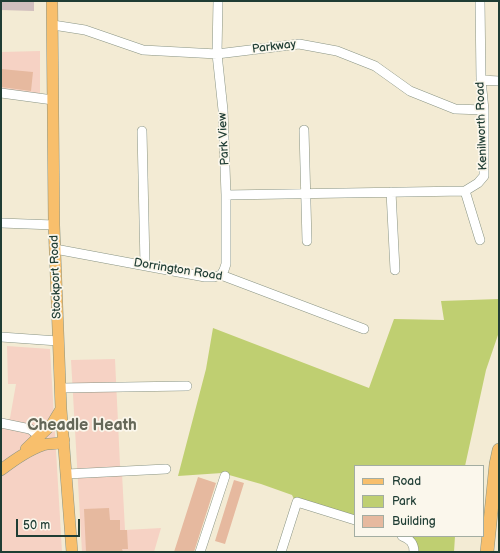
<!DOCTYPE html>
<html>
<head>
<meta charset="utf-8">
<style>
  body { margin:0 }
  #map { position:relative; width:500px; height:553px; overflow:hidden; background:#f3ebd4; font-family:"Balsamiq Sans",sans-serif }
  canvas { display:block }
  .frame { position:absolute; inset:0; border:2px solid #1f3d34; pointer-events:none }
  .legend { position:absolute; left:354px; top:465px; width:130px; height:72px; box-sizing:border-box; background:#fbf7ec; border:1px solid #a3ada2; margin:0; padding:5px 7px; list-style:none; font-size:12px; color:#1f3d34 }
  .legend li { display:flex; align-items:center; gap:8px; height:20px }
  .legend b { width:20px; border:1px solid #a3ada2 }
  .scale { position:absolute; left:16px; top:519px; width:64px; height:18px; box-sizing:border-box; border:2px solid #1f3d34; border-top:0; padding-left:5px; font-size:12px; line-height:14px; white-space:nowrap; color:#1f3d34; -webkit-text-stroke:3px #fbf7ec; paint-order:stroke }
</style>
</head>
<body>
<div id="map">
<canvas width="500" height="553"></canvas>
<div class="frame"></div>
<ul class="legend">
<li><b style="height:5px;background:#f8bf6c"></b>Road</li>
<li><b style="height:11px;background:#bfcf71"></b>Park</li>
<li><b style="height:11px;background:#e6b99f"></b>Building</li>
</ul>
<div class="scale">50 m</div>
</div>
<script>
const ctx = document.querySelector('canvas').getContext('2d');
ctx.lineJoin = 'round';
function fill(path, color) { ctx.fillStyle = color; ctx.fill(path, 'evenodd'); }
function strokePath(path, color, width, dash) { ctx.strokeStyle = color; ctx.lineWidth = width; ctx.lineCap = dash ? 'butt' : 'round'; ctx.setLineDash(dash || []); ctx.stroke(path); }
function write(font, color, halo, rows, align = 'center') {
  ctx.font = font + ' "Balsamiq Sans",sans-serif'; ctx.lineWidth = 3.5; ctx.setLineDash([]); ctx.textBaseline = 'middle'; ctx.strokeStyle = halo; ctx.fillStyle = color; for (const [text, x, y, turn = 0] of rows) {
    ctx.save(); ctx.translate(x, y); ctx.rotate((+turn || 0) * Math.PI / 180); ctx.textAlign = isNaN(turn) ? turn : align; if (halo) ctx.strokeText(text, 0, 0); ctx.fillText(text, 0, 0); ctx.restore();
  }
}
fill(new Path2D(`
  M 40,51 L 40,94 L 1,90 L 1,52 Z
  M 7,346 L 50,349 L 62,552 L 1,552 L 1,429 L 10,418 L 16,384 L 8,384 Z
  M 115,359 L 120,465 L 122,473 L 125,530 L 161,528 L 154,552 L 82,552 L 71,360 Z`), '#f6d2c4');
fill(new Path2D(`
  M 1,1 L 34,1 L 34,11 L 1,10 Z`), '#d1bfbe');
fill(new Path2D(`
  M 499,299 L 499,332 L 486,370 L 465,466 L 355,466 L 355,518 L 295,501 L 292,495 L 261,484 L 222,473 L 178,476 L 206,369 L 213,328 L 369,388 L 394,319 L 444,320 L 441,301 Z
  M 409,536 L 455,536 L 454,552 L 417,552 Z`), '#bfcf71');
fill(new Path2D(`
  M 1,69 L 33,72 L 31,91 L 1,87 Z
  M 198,477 L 216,483 L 194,552 L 174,552 Z
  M 234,480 L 244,483 L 225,544 L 215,541 Z
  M 109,508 L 110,520 L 120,520 L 120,530 L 127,530 L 128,549 L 122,549 L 123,552 L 86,552 L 84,509 Z`), '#e6b99f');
const minor = new Path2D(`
  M 218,1 L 217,54 L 223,110 L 226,195 L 226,264 L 224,270 L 221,275
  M 480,1 L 481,80 L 484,110 L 484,176 L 478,183 L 465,191 L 480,240
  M 53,25 L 85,30 L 143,50 L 217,54 L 299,44 L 337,51 L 375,66 L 410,91 L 455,109 L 484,110
  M 481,80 L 499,81
  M 1,93 L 53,100
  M 304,130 L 307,241
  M 142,131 L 145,265
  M 391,192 L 395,270
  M 226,195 L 465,191
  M 1,223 L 54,225
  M 55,249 L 205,277 L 214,277 L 221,275 L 364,329
  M 1,337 L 58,341
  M 61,388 L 187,386
  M 1,423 L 30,429 L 39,436
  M 67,474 L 166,469
  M 402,536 C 410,539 414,543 414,552
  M 200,552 L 225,476
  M 281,552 L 297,502 L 355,520`);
const major = new Path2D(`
  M 52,1 L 54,225 L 61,409 L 72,552
  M 26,449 L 52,424 L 61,409
  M 1,470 C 14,460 28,450 43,445 C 50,442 58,446 64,440`);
const highway = new Path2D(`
  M 487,552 L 496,464 L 499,450`);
strokePath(minor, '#899484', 10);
strokePath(major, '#899484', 12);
strokePath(highway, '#899484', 14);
strokePath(minor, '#fff', 9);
strokePath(major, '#f8bf6c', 11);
strokePath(highway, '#f8bf6c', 13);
write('12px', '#1f3d34', '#fbf7ec', [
  ["Parkway",274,47,-7],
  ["Kenilworth Road",482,126,-92],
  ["Park View",224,139,-93],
  ["Dorrington Road",178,270,9],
  ["Stockport Road",56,277,-92]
]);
write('bold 16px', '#656859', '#fbf7ec', [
  ["Cheadle Heath",82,426]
]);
</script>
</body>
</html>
